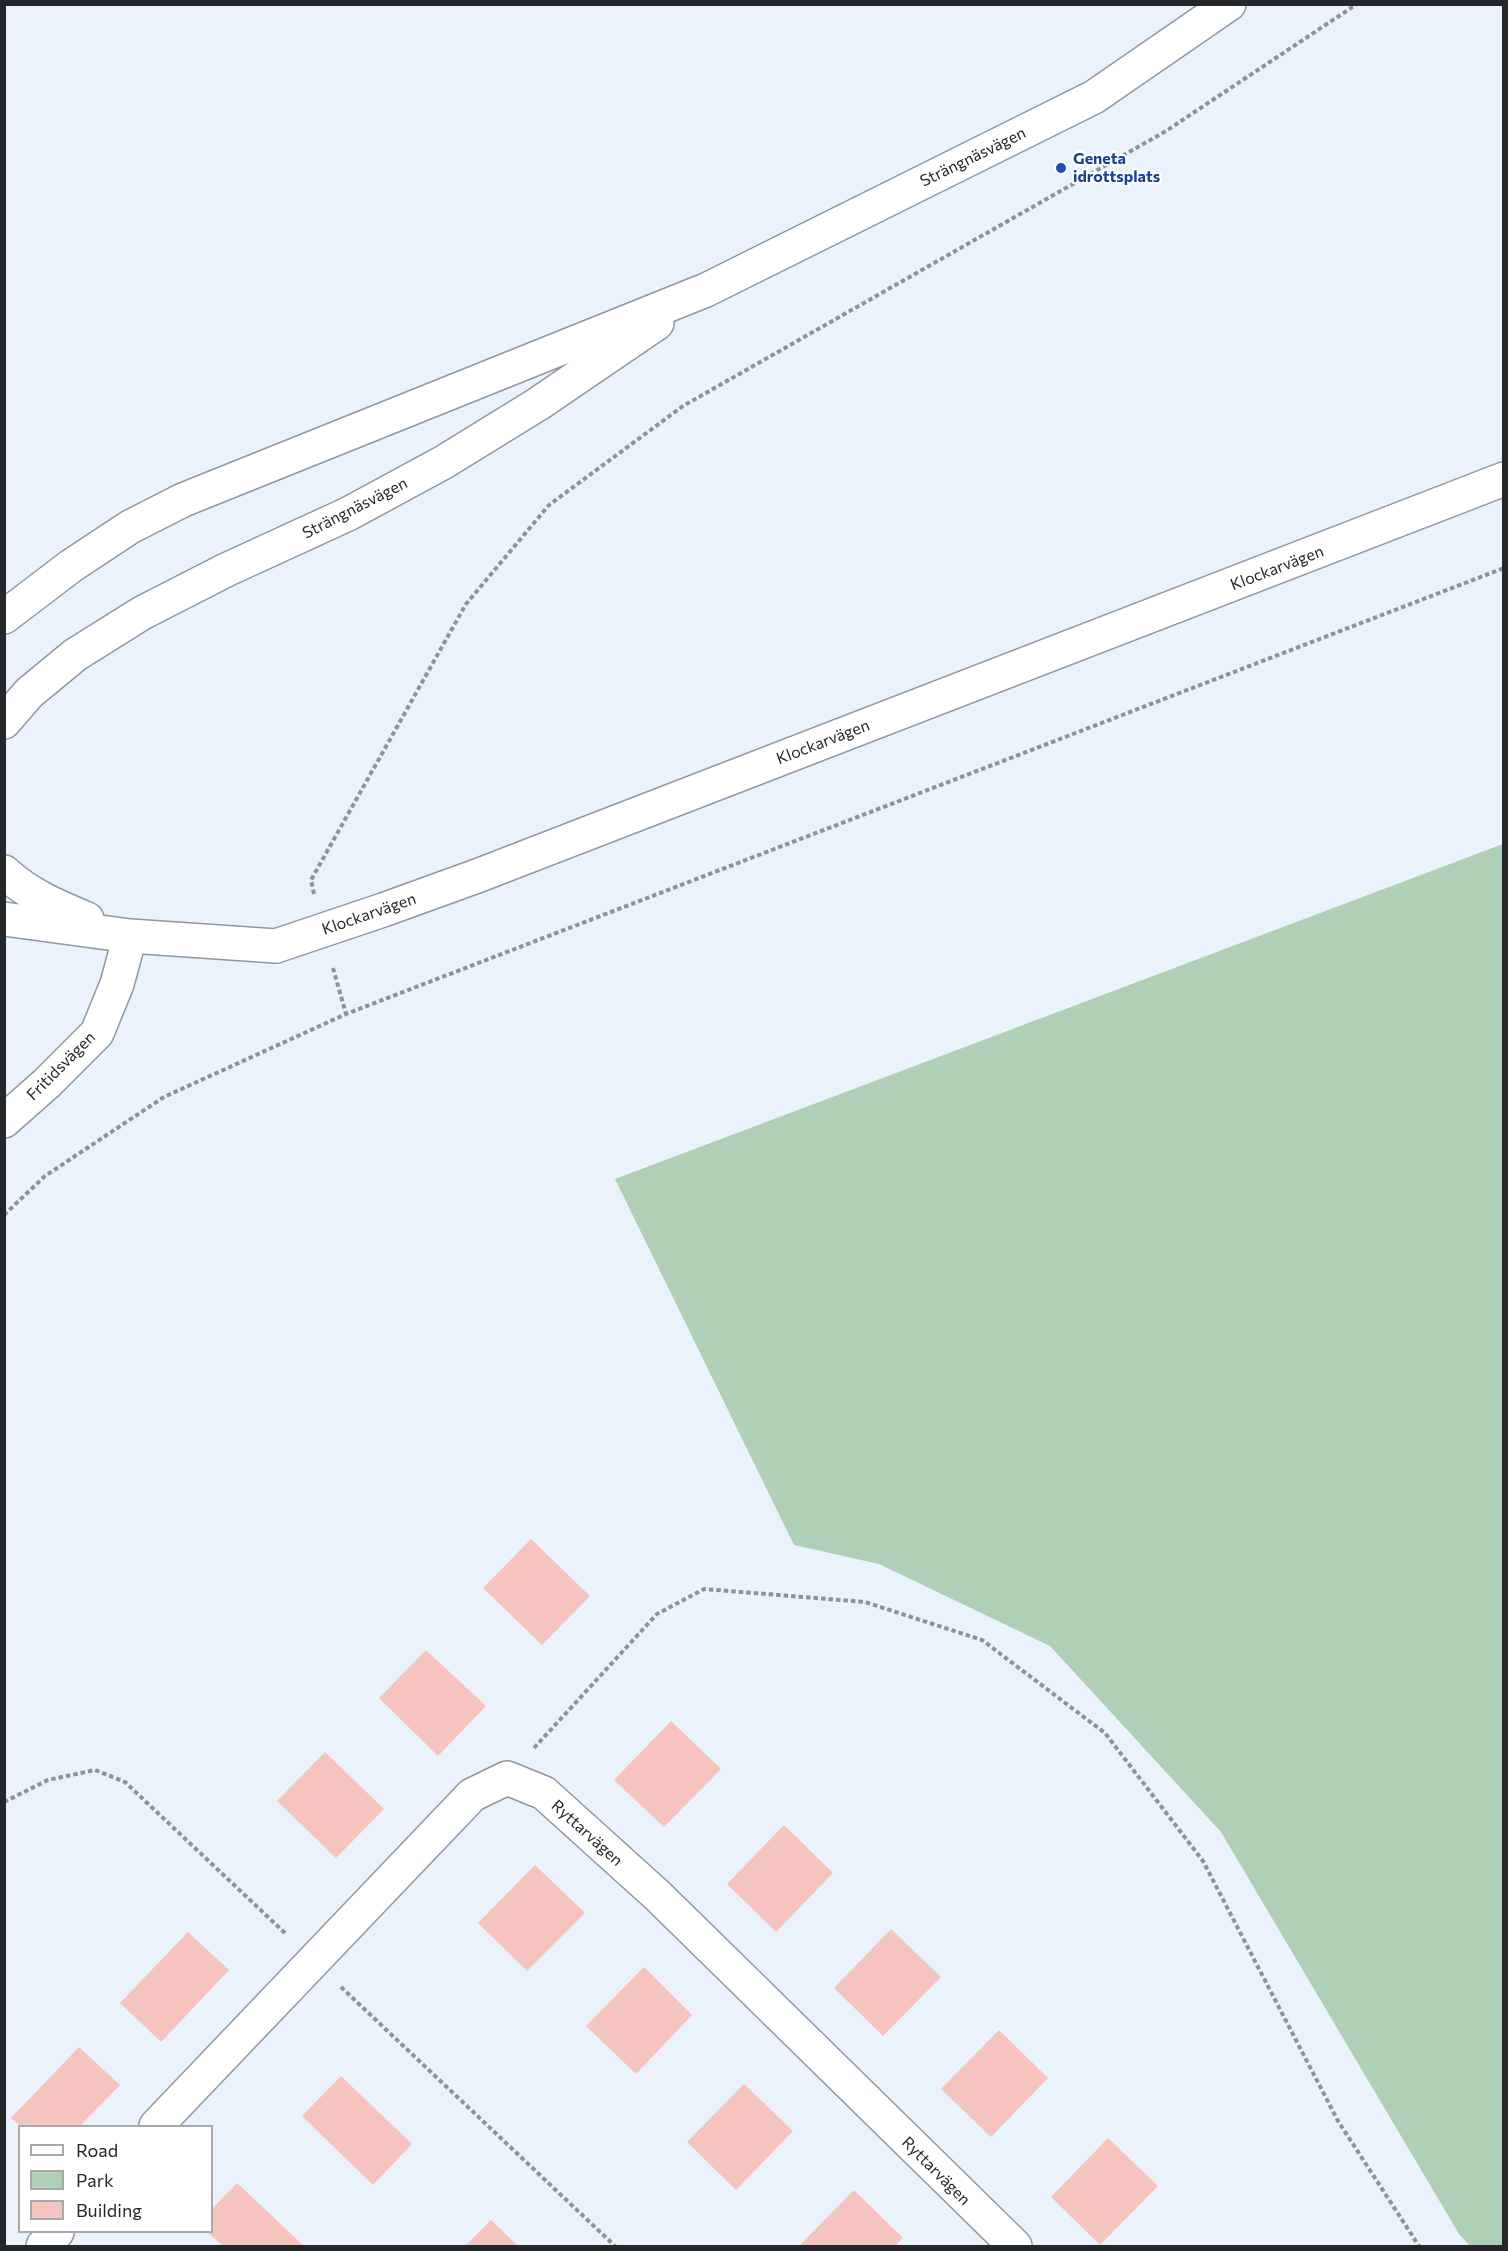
<!DOCTYPE html>
<html>
<head>
<meta charset="utf-8">
<style>
  body { margin:0 }
  #map { position:relative; width:1508px; height:2251px; overflow:hidden; background:#eaf2fc; font-family:Commissioner,sans-serif }
  canvas { display:block }
  .frame { position:absolute; inset:0; border:6px solid #23262a; pointer-events:none }
  .legend { position:absolute; left:18px; top:2125px; width:195px; height:108px; box-sizing:border-box; background:#fff; border:2px solid #a7a8aa; margin:0; padding:8px 10px; list-style:none; font-size:18px; color:#23262a }
  .legend li { display:flex; align-items:center; gap:12px; height:30px }
  .legend b { width:30px; border:2px solid #a7a8aa }
</style>
</head>
<body>
<div id="map">
<canvas width="1508" height="2251"></canvas>
<div class="frame"></div>
<ul class="legend">
<li><b style="height:8px;background:#fff"></b>Road</li>
<li><b style="height:16px;background:#afcfb7"></b>Park</li>
<li><b style="height:16px;background:#f5c4be"></b>Building</li>
</ul>
</div>
<script>
const ctx = document.querySelector('canvas').getContext('2d');
ctx.lineJoin = 'round';
function fill(path, color) { ctx.fillStyle = color; ctx.fill(path, 'evenodd'); }
function strokePath(path, color, width, dash) { ctx.strokeStyle = color; ctx.lineWidth = width; ctx.lineCap = dash ? 'butt' : 'round'; ctx.setLineDash(dash || []); ctx.stroke(path); }
function write(font, color, halo, rows, align = 'center') {
  ctx.font = font + ' Commissioner,sans-serif'; ctx.lineWidth = 4.5; ctx.setLineDash([]); ctx.textBaseline = 'middle'; ctx.strokeStyle = halo; ctx.fillStyle = color; for (const [text, x, y, turn = 0] of rows) {
    ctx.save(); ctx.translate(x, y); ctx.rotate((+turn || 0) * Math.PI / 180); ctx.textAlign = isNaN(turn) ? turn : align; if (halo) ctx.strokeText(text, 0, 0); ctx.fillText(text, 0, 0); ctx.restore();
  }
}
fill(new Path2D(`
  M 1503,844 L 1504,2246 L 1470,2246 L 1459,2234 L 1221,1832 L 1050,1646 L 879,1564 L 794,1545 L 615,1179 Z`), '#afcfb7');
fill(new Path2D(`
  M 531,1539 L 590,1596 L 542,1645 L 483,1588 Z
  M 426,1650 L 486,1706 L 438,1756 L 379,1698 Z
  M 671,1721 L 721,1769 L 664,1827 L 614,1780 Z
  M 325,1752 L 384,1809 L 336,1858 L 277,1801 Z
  M 784,1825 L 833,1873 L 776,1932 L 727,1884 Z
  M 535,1865 L 585,1913 L 527,1971 L 478,1923 Z
  M 891,1929 L 941,1977 L 883,2036 L 834,1988 Z
  M 188,1932 L 229,1970 L 161,2042 L 120,2003 Z
  M 644,1967 L 692,2015 L 636,2074 L 586,2026 Z
  M 999,2030 L 1048,2078 L 991,2137 L 941,2089 Z
  M 79,2047 L 120,2085 L 80,2126 L 20,2126 L 11,2118 Z
  M 341,2076 L 412,2144 L 373,2185 L 302,2116 Z
  M 744,2084 L 793,2131 L 736,2190 L 687,2142 Z
  M 1108,2138 L 1158,2186 L 1100,2245 L 1051,2197 Z
  M 237,2183 L 304,2246 L 223,2246 L 207,2232 L 212,2232 L 212,2209 Z
  M 854,2190 L 903,2238 L 895,2246 L 799,2246 Z
  M 491,2220 L 518,2246 L 465,2246 Z`), '#f5c4be');
const street = new Path2D(`
  M 4,872 C 29,895 56,906 87,919
  M 4,919 L 130,936 L 276,946 L 383,910 L 477,876 L 1504,479
  M 4,1121 L 47,1083 L 97,1033 L 117,984 L 130,936
  M 156,2126 L 472,1795 L 507,1778 L 544,1793 L 658,1896 L 1015,2246
  M 43,2246 L 57,2232`);
const secondary = new Path2D(`
  M 4,617 L 71,566 L 130,527 L 183,500 L 706,290 L 1094,97 L 1229,4
  M 4,722 L 29,693 L 75,655 L 142,613 L 226,570 L 348,514 L 444,462 L 538,404 L 657,323`);
strokePath(street, '#9097a1', 36);
strokePath(secondary, '#9097a1', 36);
strokePath(new Path2D(`
  M 314,894 L 311,880 L 466,604 L 549,505 L 683,406 L 1166,131 L 1357,4
  M 333,968 L 346,1014
  M 4,1215 L 45,1176 L 164,1097 L 346,1014 L 1504,568
  M 534,1748 L 657,1614 L 704,1589 L 865,1602 L 982,1640 L 1105,1733 L 1203,1861 L 1338,2121 L 1419,2246
  M 4,1802 L 48,1780 L 95,1770 L 125,1782 L 286,1934
  M 341,1987 L 615,2246`), '#8d939a', 4, [4.5, 3]);
strokePath(street, '#fff', 33);
strokePath(secondary, '#fff', 33);
for (const [x, y, r, color] of [
  [1061,168,6,"#1a4fb4"]
]) { const dot = new Path2D(); dot.arc(x, y, r, 0, 2 * Math.PI); ctx.fillStyle = color; ctx.fill(dot); strokePath(dot, '#fff', 2); }
write('16px', '#23262a', '#fff', [
  ["Strängnäsvägen",973,157,-26],
  ["Strängnäsvägen",355,508,-27],
  ["Klockarvägen",1277,568,-21],
  ["Klockarvägen",823,742,-21],
  ["Klockarvägen",369,914,-19],
  ["Fritidsvägen",61,1066,-45],
  ["Ryttarvägen",587,1833,42],
  ["Ryttarvägen",936,2171,45]
]);
write('bold 16px', '#164399', '#fff', [
  ["Geneta",1073,159],
  ["idrottsplats",1073,177]
], 'left');
</script>
</body>
</html>
